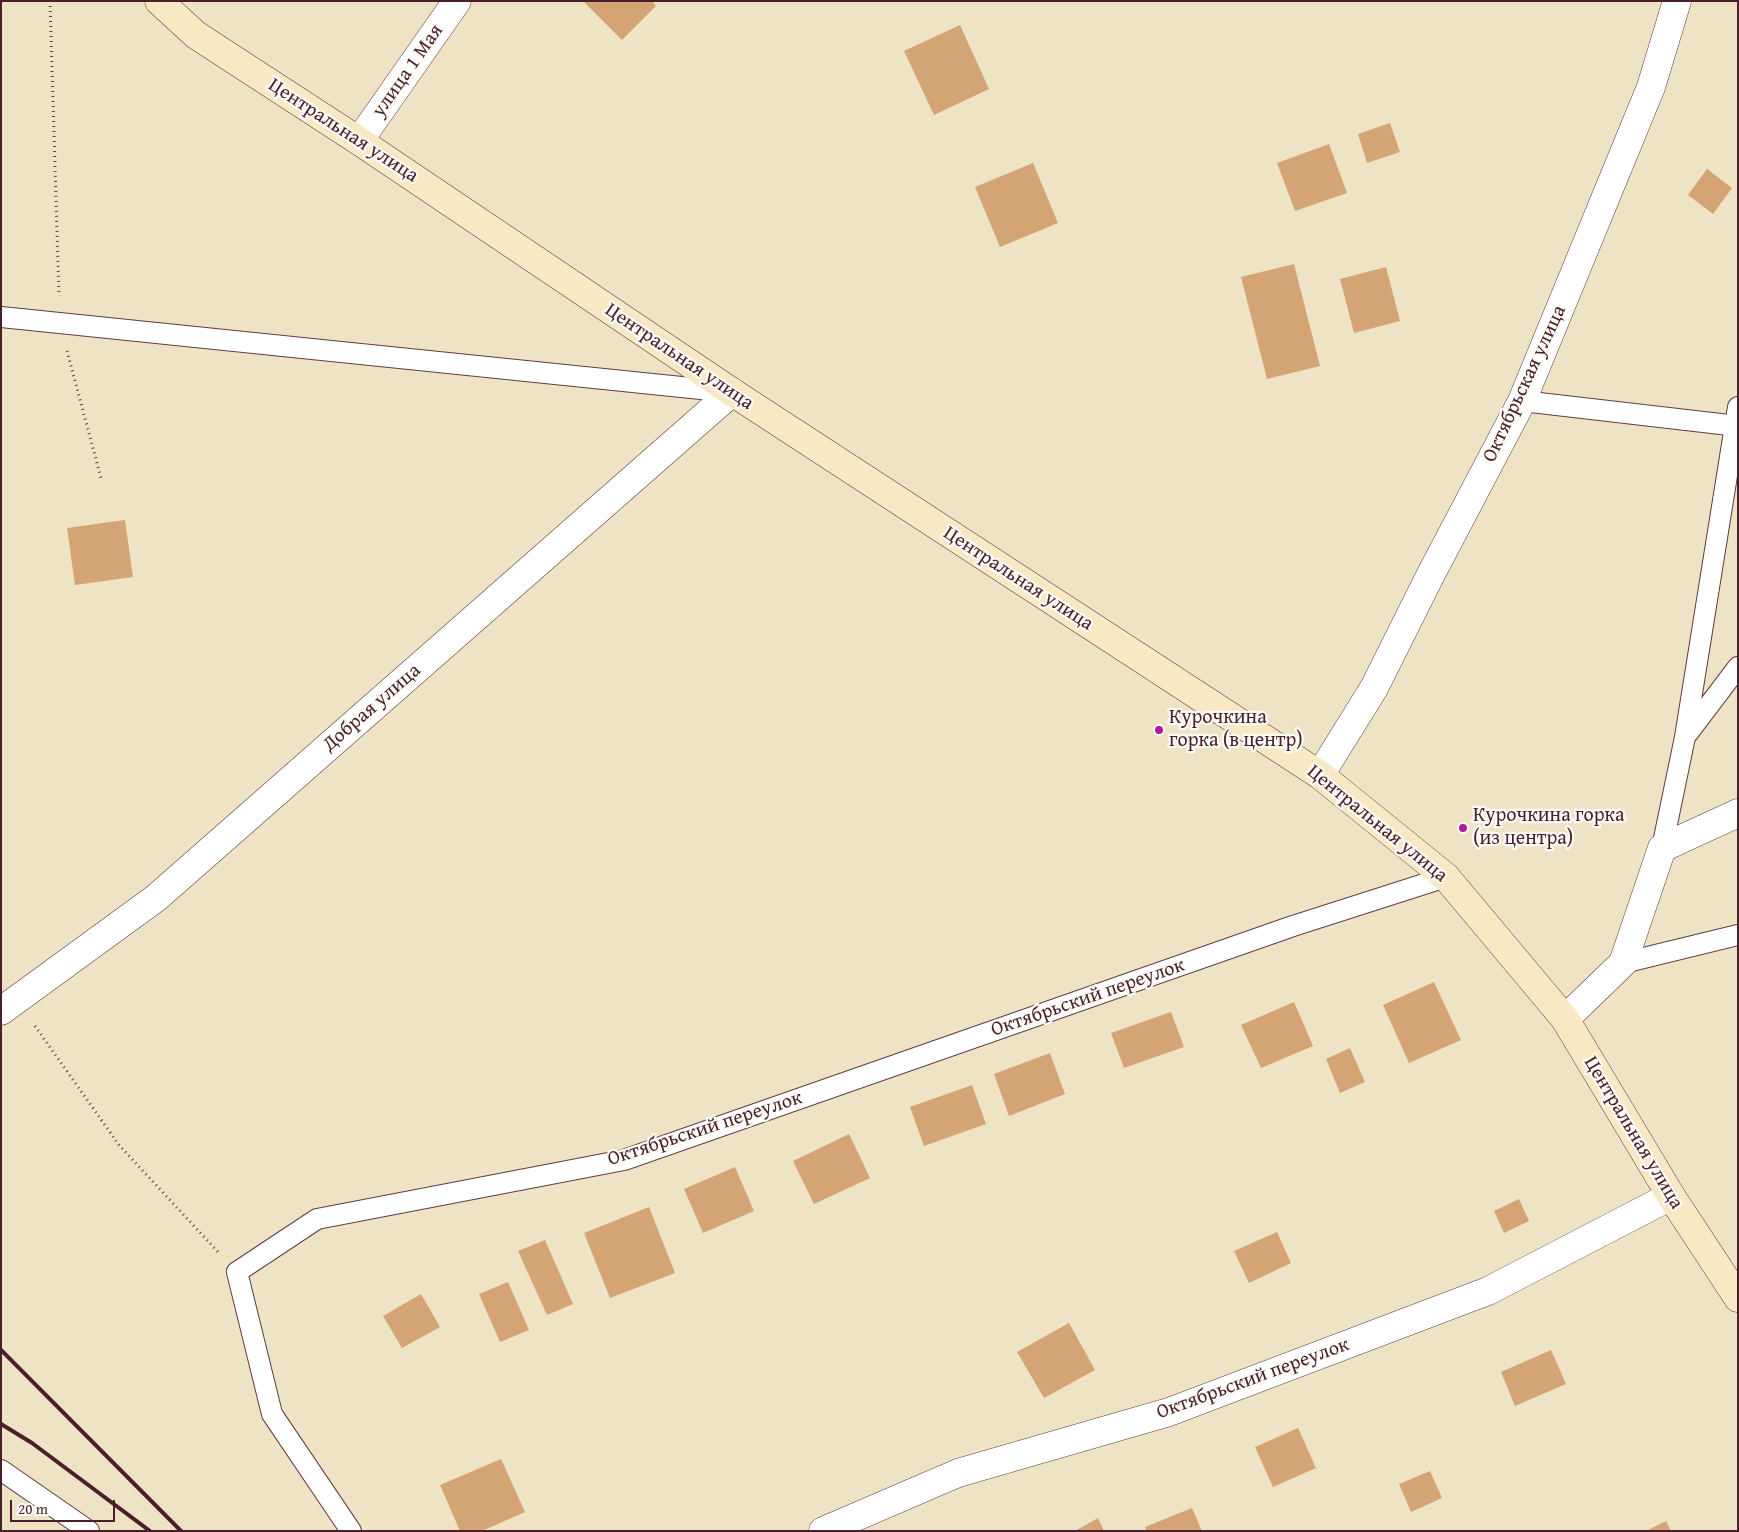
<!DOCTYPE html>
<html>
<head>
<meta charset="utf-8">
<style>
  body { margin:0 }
  #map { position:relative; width:1739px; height:1532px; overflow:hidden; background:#efe3c5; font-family:"Gentium Book Plus",serif }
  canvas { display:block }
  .frame { position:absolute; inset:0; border:2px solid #4a1f2b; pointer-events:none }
  .scale { position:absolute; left:10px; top:1500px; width:105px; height:22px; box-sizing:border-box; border:2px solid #4a1f2b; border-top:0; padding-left:6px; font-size:15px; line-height:18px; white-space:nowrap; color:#4a1f2b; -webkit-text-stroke:4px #fdfcf7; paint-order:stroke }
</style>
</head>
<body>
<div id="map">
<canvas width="1739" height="1532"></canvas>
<div class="frame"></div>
<div class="scale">20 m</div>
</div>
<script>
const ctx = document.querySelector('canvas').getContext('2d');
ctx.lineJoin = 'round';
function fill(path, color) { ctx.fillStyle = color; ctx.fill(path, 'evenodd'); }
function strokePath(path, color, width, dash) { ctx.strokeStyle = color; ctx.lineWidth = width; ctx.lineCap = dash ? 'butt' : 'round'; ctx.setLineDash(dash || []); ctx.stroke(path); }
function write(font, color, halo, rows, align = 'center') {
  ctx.font = font + ' "Gentium Book Plus",serif'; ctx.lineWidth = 4.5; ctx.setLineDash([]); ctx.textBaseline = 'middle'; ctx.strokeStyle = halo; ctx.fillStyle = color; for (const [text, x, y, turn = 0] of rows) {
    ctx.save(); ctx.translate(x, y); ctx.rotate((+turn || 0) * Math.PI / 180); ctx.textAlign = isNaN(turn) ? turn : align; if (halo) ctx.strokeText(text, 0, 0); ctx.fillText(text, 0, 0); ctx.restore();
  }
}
fill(new Path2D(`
  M 583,1 L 652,1 L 656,6 L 622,40 Z
  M 960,25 L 989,89 L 934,115 L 904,51 Z
  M 1390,123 L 1400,152 L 1367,163 L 1358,134 Z
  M 1329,144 L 1347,193 L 1295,211 L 1277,163 Z
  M 1033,163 L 1058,223 L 1000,247 L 975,187 Z
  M 1707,169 L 1732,188 L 1713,214 L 1688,195 Z
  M 1294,264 L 1320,366 L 1267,379 L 1241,277 Z
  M 1386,267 L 1400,321 L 1354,333 L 1340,279 Z
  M 125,520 L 133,577 L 75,585 L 67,528 Z
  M 1434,982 L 1461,1040 L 1409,1063 L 1383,1005 Z
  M 1294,1002 L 1313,1046 L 1261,1068 L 1241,1025 Z
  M 1171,1012 L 1184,1047 L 1124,1068 L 1111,1033 Z
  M 1350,1048 L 1365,1082 L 1340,1093 L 1326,1059 Z
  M 1050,1053 L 1065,1094 L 1009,1116 L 994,1074 Z
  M 972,1085 L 986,1124 L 924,1146 L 910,1107 Z
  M 849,1134 L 870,1178 L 814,1204 L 793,1161 Z
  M 735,1167 L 754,1211 L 703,1233 L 684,1189 Z
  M 1519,1199 L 1529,1221 L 1504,1233 L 1494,1211 Z
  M 649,1207 L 675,1273 L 610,1298 L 584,1233 Z
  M 1277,1232 L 1291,1263 L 1249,1283 L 1234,1251 Z
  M 545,1240 L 573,1304 L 547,1315 L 518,1251 Z
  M 508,1282 L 529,1330 L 500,1342 L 479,1294 Z
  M 421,1294 L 440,1327 L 402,1348 L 383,1316 Z
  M 1069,1323 L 1095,1370 L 1044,1398 L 1017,1352 Z
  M 1551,1350 L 1566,1384 L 1515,1406 L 1501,1372 Z
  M 1298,1428 L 1316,1468 L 1273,1487 L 1255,1447 Z
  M 501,1459 L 525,1512 L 482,1531 L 460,1531 L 440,1485 Z
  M 1430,1471 L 1442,1498 L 1411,1512 L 1399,1484 Z
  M 1192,1508 L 1202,1531 L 1147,1531 L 1145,1527 Z
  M 1098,1518 L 1104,1531 L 1075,1531 Z
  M 1666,1521 L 1671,1531 L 1646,1531 Z`), '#d4a474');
const lane = new Path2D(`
  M 1,317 L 730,392
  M 1522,401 L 1738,426
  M 1688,733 L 1738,667
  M 1662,848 L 1685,737 L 1738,407
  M 1623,963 L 1738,935
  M 1,1470 L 89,1531
  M 351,1531 L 272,1414 L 237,1272 L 317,1219 L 624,1160 L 1293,926 L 1446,877`);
const street = new Path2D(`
  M 359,141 L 457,1
  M 1320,775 L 1374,688 L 1430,576 L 1522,401 L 1651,87 L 1677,1
  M 1,1011 L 156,898 L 732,392
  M 1565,1019 L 1623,963 L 1662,848 L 1738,813
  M 823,1531 L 958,1473 L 1169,1412 L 1488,1291 L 1671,1196`);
const secondary = new Path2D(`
  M 159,1 L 196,35 L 359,141 L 732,392 L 1320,775 L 1446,877 L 1565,1019 L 1671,1196 L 1738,1298`);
strokePath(lane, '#633c42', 22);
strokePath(street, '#633c42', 29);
strokePath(secondary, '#633c42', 29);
strokePath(new Path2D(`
  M 50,1 L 59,296
  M 67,351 L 101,478
  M 35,1026 L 119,1145 L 218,1252`), '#633c42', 3, [1, 4]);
strokePath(lane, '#fff', 20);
strokePath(street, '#fff', 28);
strokePath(secondary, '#f8e8c3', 28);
strokePath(new Path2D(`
  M 1,1350 L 181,1531
  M 1,1424 L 32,1443 L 150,1531`), '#4a1f2b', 4);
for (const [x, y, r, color] of [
  [1159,730,5,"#b5179e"],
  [1463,828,5,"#b5179e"]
]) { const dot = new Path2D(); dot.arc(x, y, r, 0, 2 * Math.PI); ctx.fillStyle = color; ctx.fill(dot); strokePath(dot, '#fdfcf7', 2); }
write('20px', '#4a1f2b', '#fdfcf7', [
  ["улица 1 Мая",408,71,-55],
  ["Центральная улица",343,131,33],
  ["Центральная улица",679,357,34],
  ["Октябрьская улица",1525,384,-65],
  ["Центральная улица",1018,579,33],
  ["Добрая улица",372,708,-41],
  ["Центральная улица",1377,824,39],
  ["Октябрьский переулок",1088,998,-19],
  ["Октябрьский переулок",705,1129,-18],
  ["Центральная улица",1633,1133,59],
  ["Октябрьский переулок",1253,1379,-20]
]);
write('20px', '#4a1f2b', '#fdfcf7', [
  ["Курочкина",1169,718],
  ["горка (в центр)",1169,741],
  ["Курочкина горка",1473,816],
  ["(из центра)",1473,839]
], 'left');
</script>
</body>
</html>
